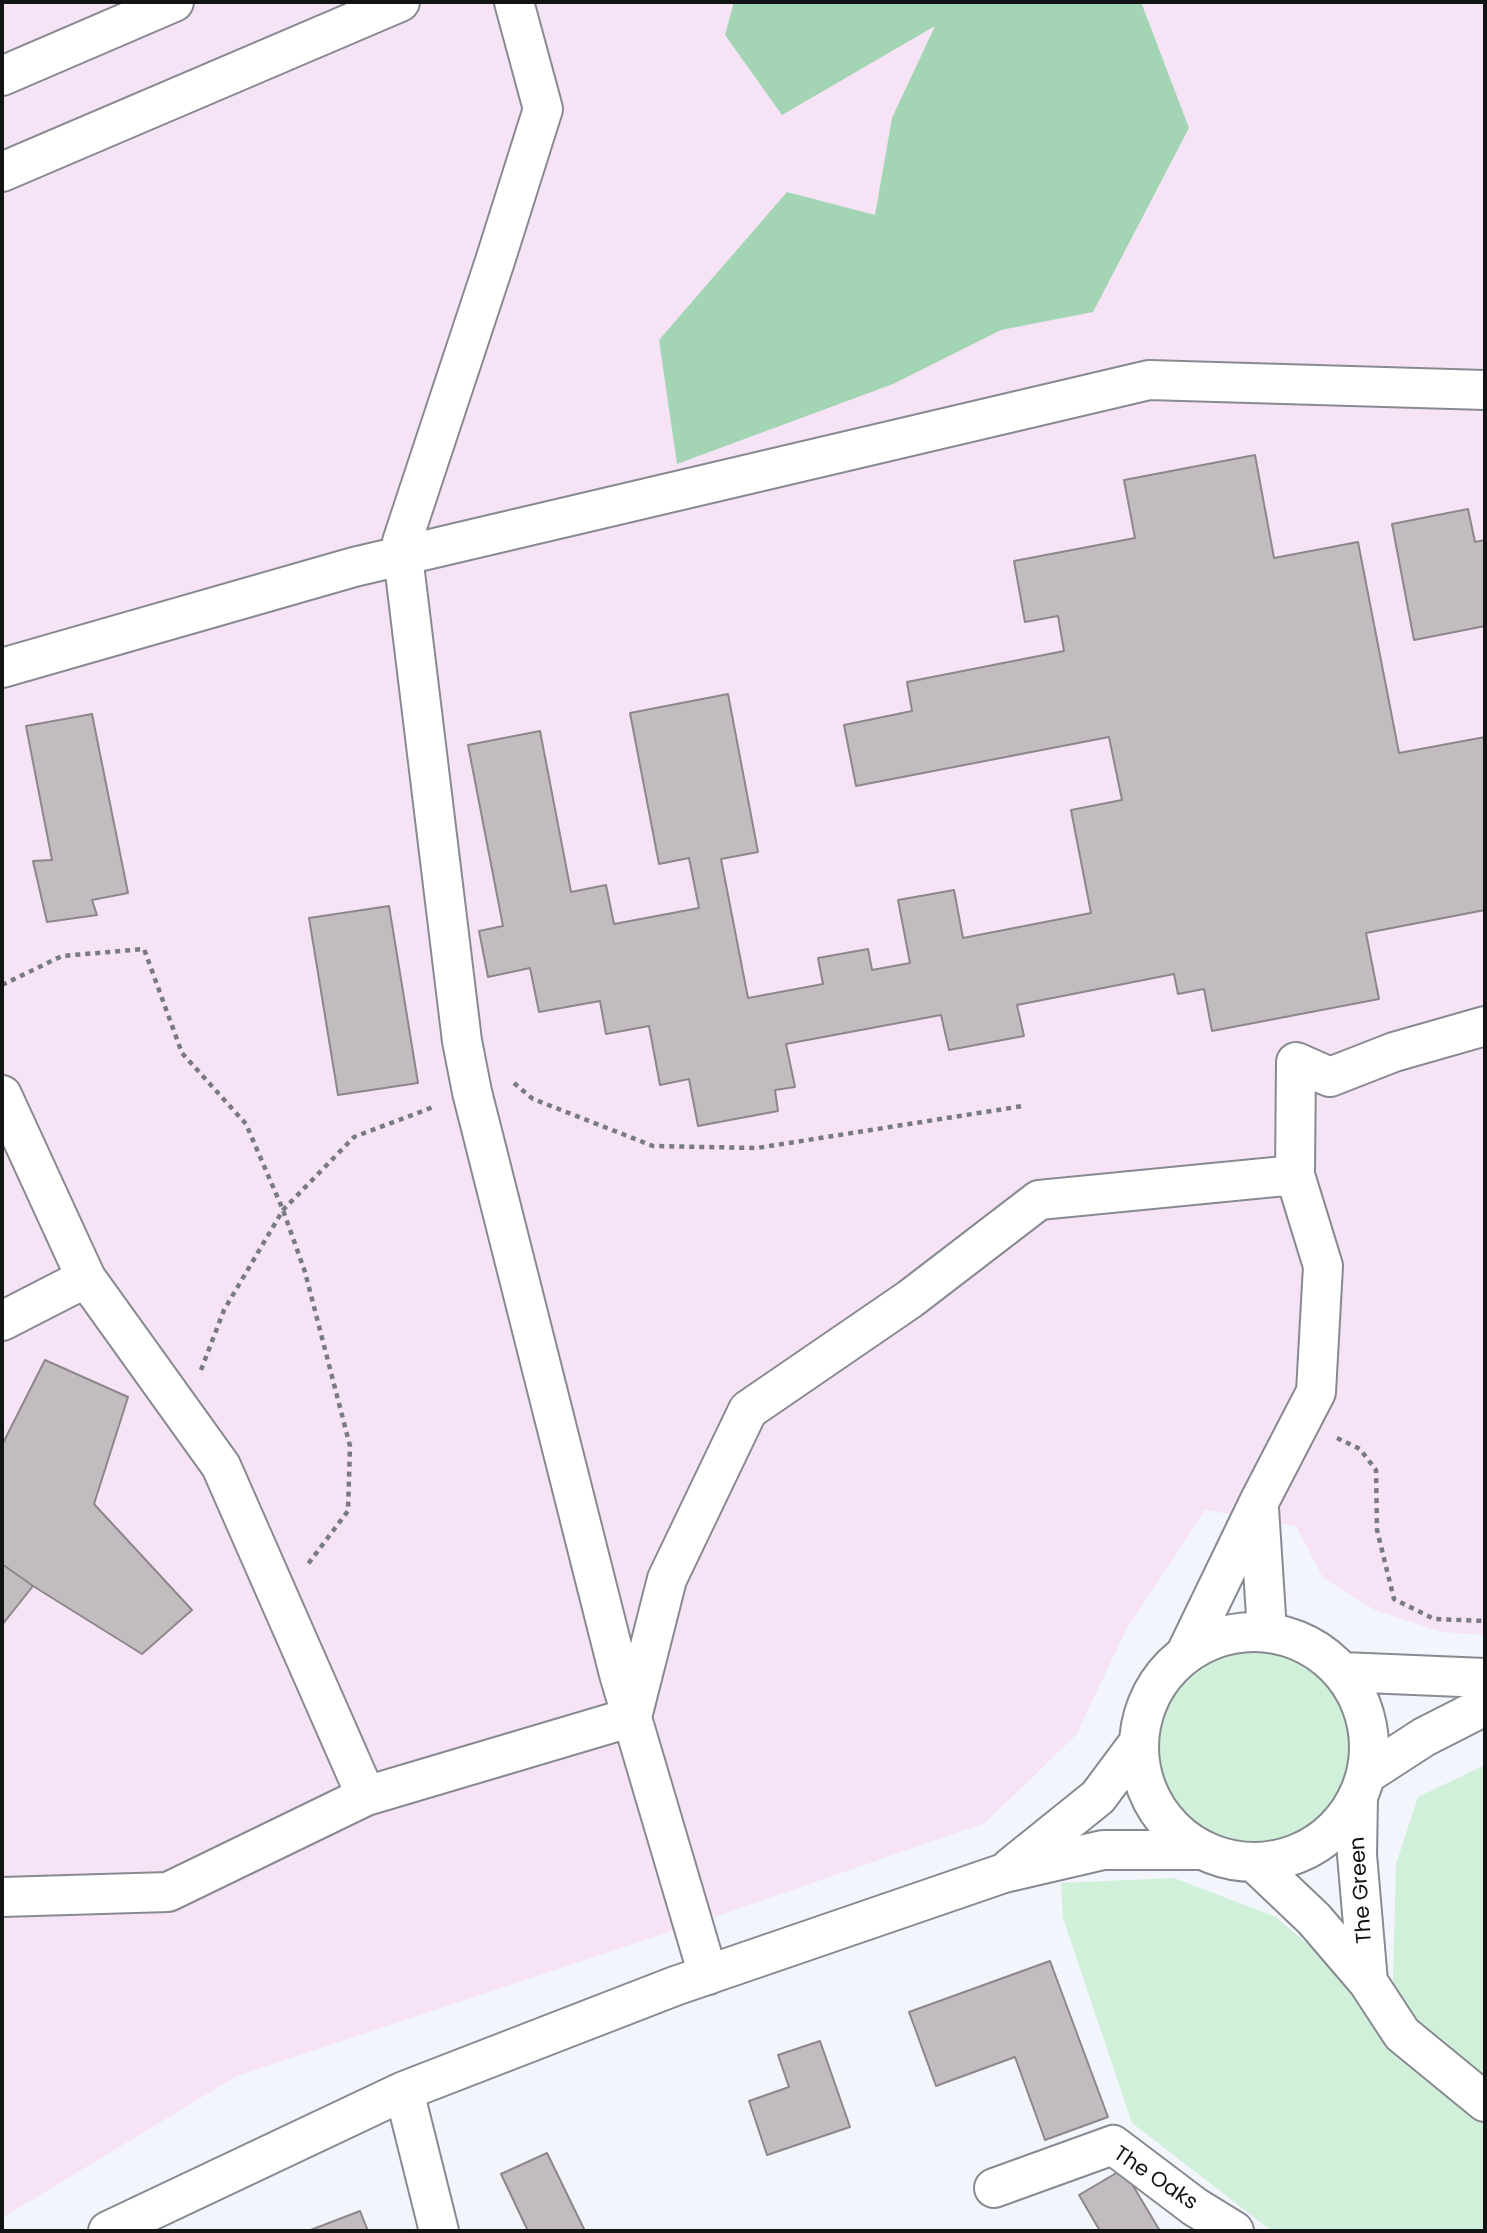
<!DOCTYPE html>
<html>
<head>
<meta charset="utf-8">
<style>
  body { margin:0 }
  #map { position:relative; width:1487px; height:2233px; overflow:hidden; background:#f2f5fc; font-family:Poppins,sans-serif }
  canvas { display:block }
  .frame { position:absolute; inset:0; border:4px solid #121315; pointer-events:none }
</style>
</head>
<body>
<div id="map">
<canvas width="1487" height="2233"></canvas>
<div class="frame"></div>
</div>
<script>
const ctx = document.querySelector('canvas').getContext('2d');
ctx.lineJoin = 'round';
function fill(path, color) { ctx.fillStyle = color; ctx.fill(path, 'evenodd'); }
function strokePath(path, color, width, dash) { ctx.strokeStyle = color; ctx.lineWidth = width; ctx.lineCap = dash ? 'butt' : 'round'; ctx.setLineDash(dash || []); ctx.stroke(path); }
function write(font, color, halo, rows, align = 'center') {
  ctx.font = font + ' Poppins,sans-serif'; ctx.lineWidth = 7; ctx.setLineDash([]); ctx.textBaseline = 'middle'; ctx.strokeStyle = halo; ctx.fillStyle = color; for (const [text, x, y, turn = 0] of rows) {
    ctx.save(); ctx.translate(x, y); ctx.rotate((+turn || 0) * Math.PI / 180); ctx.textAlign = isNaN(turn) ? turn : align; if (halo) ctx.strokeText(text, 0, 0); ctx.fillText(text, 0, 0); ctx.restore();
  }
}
fill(new Path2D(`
  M 2,2 L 1485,2 L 1485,1635 L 1442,1632 L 1373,1609 L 1323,1578 L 1296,1526 L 1205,1510 L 1126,1630 L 1076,1735 L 985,1823 L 703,1921 L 235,2077 L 2,2218 Z`), '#f6e4f6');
fill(new Path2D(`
  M1158 1749a99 99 0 1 1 198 0a99 99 0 1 1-198 0Z
  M 1485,1765 L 1485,2231 L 1272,2231 L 1132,2123 L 1063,1918 L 1061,1883 L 1174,1878 L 1276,1917 L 1392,2018 L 1396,1864 L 1418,1797 Z`), '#d0f0da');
fill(new Path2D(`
  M 734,2 L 1141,2 L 1189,128 L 1093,312 L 1001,330 L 893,384 L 677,464 L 659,340 L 787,192 L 875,215 L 892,118 L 935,26 L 782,115 L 725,35 Z`), '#a3d5b4');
const building = new Path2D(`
  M 1255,455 L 1274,558 L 1358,542 L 1399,753 L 1485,737 L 1485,910 L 1366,933 L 1379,999 L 1212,1031 L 1204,989 L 1178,994 L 1174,974 L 1017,1005 L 1024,1036 L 949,1050 L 941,1015 L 786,1044 L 795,1087 L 775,1090 L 778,1111 L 698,1126 L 689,1079 L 660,1085 L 649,1026 L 606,1034 L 600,1001 L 539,1012 L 530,968 L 488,977 L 479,931 L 503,926 L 468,745 L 540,731 L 571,892 L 606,885 L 614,924 L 699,908 L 689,858 L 659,864 L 630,713 L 728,694 L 758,852 L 721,859 L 748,998 L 823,984 L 818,958 L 868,949 L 872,970 L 910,963 L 898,900 L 954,890 L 963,938 L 1091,913 L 1071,810 L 1122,800 L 1109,737 L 856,786 L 844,725 L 912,711 L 907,682 L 1064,651 L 1058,616 L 1025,622 L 1014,561 L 1135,538 L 1124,480 Z
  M 1468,509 L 1475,542 L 1485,540 L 1485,626 L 1414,640 L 1392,524 Z
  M 92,714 L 128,893 L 92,900 L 97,915 L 47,922 L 33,861 L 52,860 L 26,726 Z
  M 389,906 L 418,1083 L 338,1095 L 309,918 Z
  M 45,1360 L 128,1397 L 94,1504 L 192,1610 L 142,1654 L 33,1586 L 2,1564 L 2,1445 Z
  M 2,1564 L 33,1586 L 2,1625 Z
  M 1050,1961 L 1108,2117 L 1045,2140 L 1015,2057 L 936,2086 L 909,2012 Z
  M 820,2041 L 850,2127 L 767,2155 L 749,2101 L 789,2087 L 778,2055 Z
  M 547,2153 L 585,2231 L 528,2231 L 501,2174 Z
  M 1123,2169 L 1160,2231 L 1100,2231 L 1079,2195 Z
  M 360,2211 L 368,2231 L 308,2231 Z`);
fill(building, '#c2bcc0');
strokePath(building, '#8d878b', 2);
const minor = new Path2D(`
  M 514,2 L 543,109 L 495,261 L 402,542 L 403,556 L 462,1041 L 472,1092 L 619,1674 L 708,1975
  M 2,76 L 174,2
  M 2,172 L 400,2
  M 2,668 L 354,567 L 1149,380 L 1485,390
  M 2,1095 L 86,1278
  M 2,1321 L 86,1278 L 221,1466 L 366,1796 L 632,1717 L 667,1579 L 748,1410 L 910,1299 L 1039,1200 L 1295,1175
  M 1259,1508 L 1267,1631
  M1139 1747a115 115 0 1 1 230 0a115 115 0 1 1-230 0Z
  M 1186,1653 L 1259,1502 L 1316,1392 L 1323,1266 L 1295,1175 L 1296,1062 L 1330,1077 L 1394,1052 L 1485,1026
  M 1342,1672 L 1485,1678
  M 1367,1774 L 1424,1737 L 1485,1706
  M 1358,1797 L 1357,1855 L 1368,1982
  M 1254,1862 L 1314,1919 L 1368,1982 L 1402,2034 L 1485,2102
  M 1011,1867 L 1098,1797 L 1139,1742
  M 2,1897 L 168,1892 L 366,1796
  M 404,2091 L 439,2231
  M 994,2188 L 1113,2145 L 1195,2207 L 1234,2231
  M 108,2231 L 404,2091 L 675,1986 L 1004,1873 L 1103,1850 L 1203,1850`);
strokePath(minor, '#888a91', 42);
strokePath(new Path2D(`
  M 2,985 L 62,956 L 144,949 L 182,1053 L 246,1124 L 283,1210 L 305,1272 L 350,1446 L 348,1511 L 308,1564
  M 514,1083 L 533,1099 L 653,1146 L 757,1148 L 1023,1106
  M 201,1370 L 224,1310 L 283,1210 L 354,1137 L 436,1106
  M 1337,1438 L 1360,1449 L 1376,1470 L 1377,1530 L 1394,1599 L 1434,1619 L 1485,1621`), '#797b7f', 4.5, [5, 5]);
strokePath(minor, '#fff', 38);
write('21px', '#121315', '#fff', [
  ["The Green",1362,1890,-94],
  ["The Oaks",1155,2179,34]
]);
</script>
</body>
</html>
